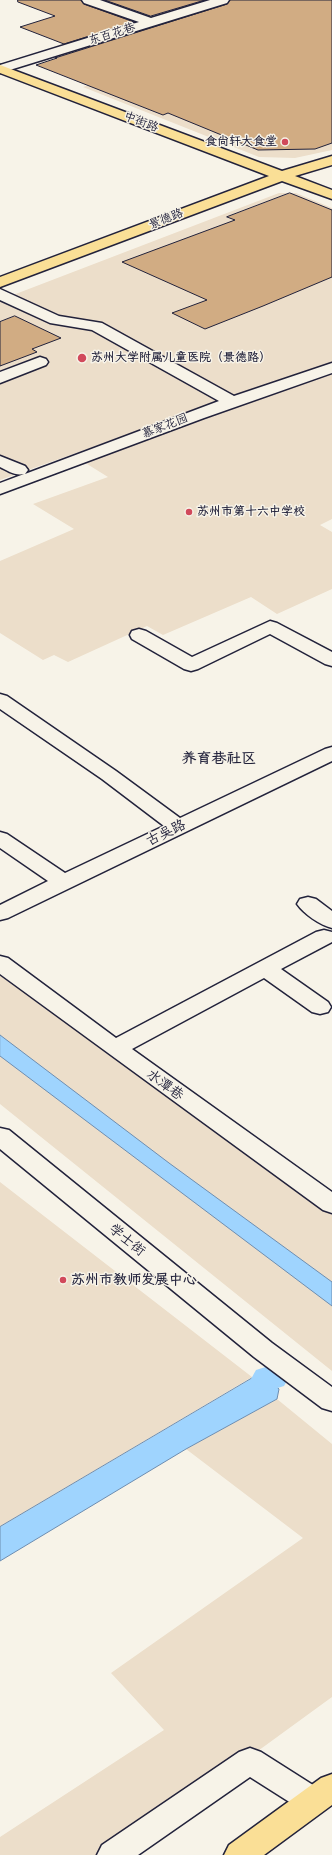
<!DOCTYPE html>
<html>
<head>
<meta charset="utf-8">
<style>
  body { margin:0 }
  canvas { display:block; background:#f7f3e8 }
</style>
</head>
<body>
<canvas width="332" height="1855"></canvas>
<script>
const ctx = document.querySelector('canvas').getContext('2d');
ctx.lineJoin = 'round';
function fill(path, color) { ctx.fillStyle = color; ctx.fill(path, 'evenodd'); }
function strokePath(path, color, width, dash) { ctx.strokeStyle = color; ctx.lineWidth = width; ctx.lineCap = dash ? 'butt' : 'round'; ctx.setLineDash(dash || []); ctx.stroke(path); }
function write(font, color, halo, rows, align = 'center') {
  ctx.font = font + ' Delius,"LXGW WenKai TC",sans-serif'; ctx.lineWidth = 3; ctx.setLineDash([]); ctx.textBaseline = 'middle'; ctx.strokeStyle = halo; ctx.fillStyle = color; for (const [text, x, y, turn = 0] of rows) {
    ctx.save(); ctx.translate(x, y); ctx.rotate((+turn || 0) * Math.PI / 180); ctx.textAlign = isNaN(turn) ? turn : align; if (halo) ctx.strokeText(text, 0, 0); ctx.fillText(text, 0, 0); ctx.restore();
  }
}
const built = new Path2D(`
  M 118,76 L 332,125 L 332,150 L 295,158 L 259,157 L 83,87 Z
  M 279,193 L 296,193 L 332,208 L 332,362 L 0,480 L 0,300 Z
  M 332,373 L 332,519 L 320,525 L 332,532 L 332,589 L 277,614 L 251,597 L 163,635 L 147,626 L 68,662 L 54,655 L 43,660 L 0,633 L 0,561 L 74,529 L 33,504 L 108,477 L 79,459 Z
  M 0,975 L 332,1215 L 332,1371 L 0,1104 Z
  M 0,1182 L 252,1377 L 0,1527 Z
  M 277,1399 L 332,1444 L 332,1697 L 115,1855 L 0,1855 L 0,1837 L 164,1730 L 111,1673 L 303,1538 L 186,1449 Z`);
const water = new Path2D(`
  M 0,1035 L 169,1163 L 332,1282 L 332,1306 L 0,1056 Z
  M 261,1373 L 279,1389 L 277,1399 L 186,1449 L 0,1561 L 0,1527 Z`);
const canal = new Path2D(`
  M 272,1365 L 284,1368 L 289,1377 L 284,1386 L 268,1391 L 256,1388 L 251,1379 L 256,1370 Z`);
const building = new Path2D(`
  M 18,0 L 81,0 L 84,4 L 134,22 L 64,44 L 20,27 L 55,16 L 18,2 Z
  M 105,0 L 205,0 L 151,16 Z
  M 230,0 L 332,0 L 332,143 L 315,149 L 258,150 L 168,113 L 163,115 L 36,65 L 57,58 L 55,58 L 227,4 Z
  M 290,193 L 332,210 L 332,277 L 263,306 L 205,329 L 172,313 L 207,300 L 122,262 L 235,220 L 227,217 Z
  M 15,316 L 61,338 L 32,349 L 37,352 L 0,366 L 0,322 Z`);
const minor = new Path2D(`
  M 82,0 L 100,0 L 151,18 L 210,0 L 229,0 L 227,3 L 0,73 L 0,65 L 139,22 L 84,3 Z
  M 0,289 L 59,316 L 102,323 L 234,396 L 332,363 L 332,373 L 204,418 L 0,494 L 0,483 L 24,474 C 15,476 8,471 0,467 L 0,456 L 25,466 L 28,470 L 25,474 L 219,401 L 92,330 L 50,323 L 0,300 Z
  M 40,357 L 46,359 L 48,362 L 46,365 L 0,383 L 0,372 Z
  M 270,621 L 277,623 L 332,652 L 332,666 L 325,664 L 270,634 L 198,669 L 191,671 L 184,669 L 132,639 L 130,635 L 132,631 L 139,629 L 146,631 L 192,657 Z
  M 0,694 L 7,696 L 116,771 L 180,818 L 325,749 L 332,747 L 332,761 L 8,918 L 0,920 L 0,905 L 48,881 L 0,848 L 0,832 L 7,834 L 65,873 L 164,826 L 102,779 L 0,709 Z
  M 308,897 L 316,899 L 332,911 L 332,928 C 320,925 304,914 297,904 L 300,899 Z
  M 324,930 L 332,932 L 332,942 L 281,969 L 328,1002 L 331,1007 L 328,1012 L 320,1014 L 312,1012 L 264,978 L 132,1049 L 332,1192 L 332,1213 L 323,1210 L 0,974 L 0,956 L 8,958 L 116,1038 L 316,932 Z
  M 0,1128 L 9,1130 L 272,1343 L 332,1387 L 332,1411 L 322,1408 L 254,1357 L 0,1149 Z
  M 250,1748 L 261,1752 L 324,1792 L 329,1801 L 324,1810 L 313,1814 L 302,1810 L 250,1777 L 138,1855 L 97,1855 L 102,1845 L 239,1752 Z`);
const major = new Path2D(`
  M 0,65 L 282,171 L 332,156 L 332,165 L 295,176 L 332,190 L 332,199 L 282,181 L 0,287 L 0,277 L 269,176 L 0,73 Z
  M 332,1774 L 332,1805 L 264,1855 L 224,1855 L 229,1845 L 321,1778 Z`);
const markers = [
  [285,142,4,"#d1495b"],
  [82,358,5,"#d1495b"],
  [189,512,4,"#d1495b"],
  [63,1280,4,"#d1495b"]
];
const farStreetnames = [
  ["东百花巷",112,34,-17],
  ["中街路",141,122,21],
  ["景德路",166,219,-21],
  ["慕家花园",165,426,-21]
];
const farPoinames = [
  ["食尚轩大食堂",277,142,"right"],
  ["苏州大学附属儿童医院（景德路）",91,358],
  ["苏州市第十六中学校",197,512]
];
const streetNames = [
  ["古吴路",166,833,-26],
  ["水潭巷",165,1085,36],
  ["学士街",127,1240,39]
];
const poiNames = [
  ["苏州市教师发展中心",71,1280]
];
const neighbourhoodNames = [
  ["养育巷社区",219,759]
];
fill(built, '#ecdeca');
fill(water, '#9fd4fe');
strokePath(water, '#6d8db0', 1);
fill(canal, '#9fd4fe');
fill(building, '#d1ac83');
strokePath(building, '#22223b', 1);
strokePath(minor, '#22223b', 3);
strokePath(major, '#22223b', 3);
fill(minor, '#f7f3e8');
fill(major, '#fadf96');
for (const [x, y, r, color] of markers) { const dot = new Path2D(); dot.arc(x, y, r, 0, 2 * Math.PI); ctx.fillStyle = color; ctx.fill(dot); strokePath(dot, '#f7f3e8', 1.5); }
write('12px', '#22223b', '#f7f3e8', farStreetnames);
write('bold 12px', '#22223b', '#f7f3e8', farPoinames, 'left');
write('14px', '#22223b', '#f7f3e8', streetNames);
write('bold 14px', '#22223b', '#f7f3e8', poiNames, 'left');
write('bold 15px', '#22223b', '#f7f3e8', neighbourhoodNames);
</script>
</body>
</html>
